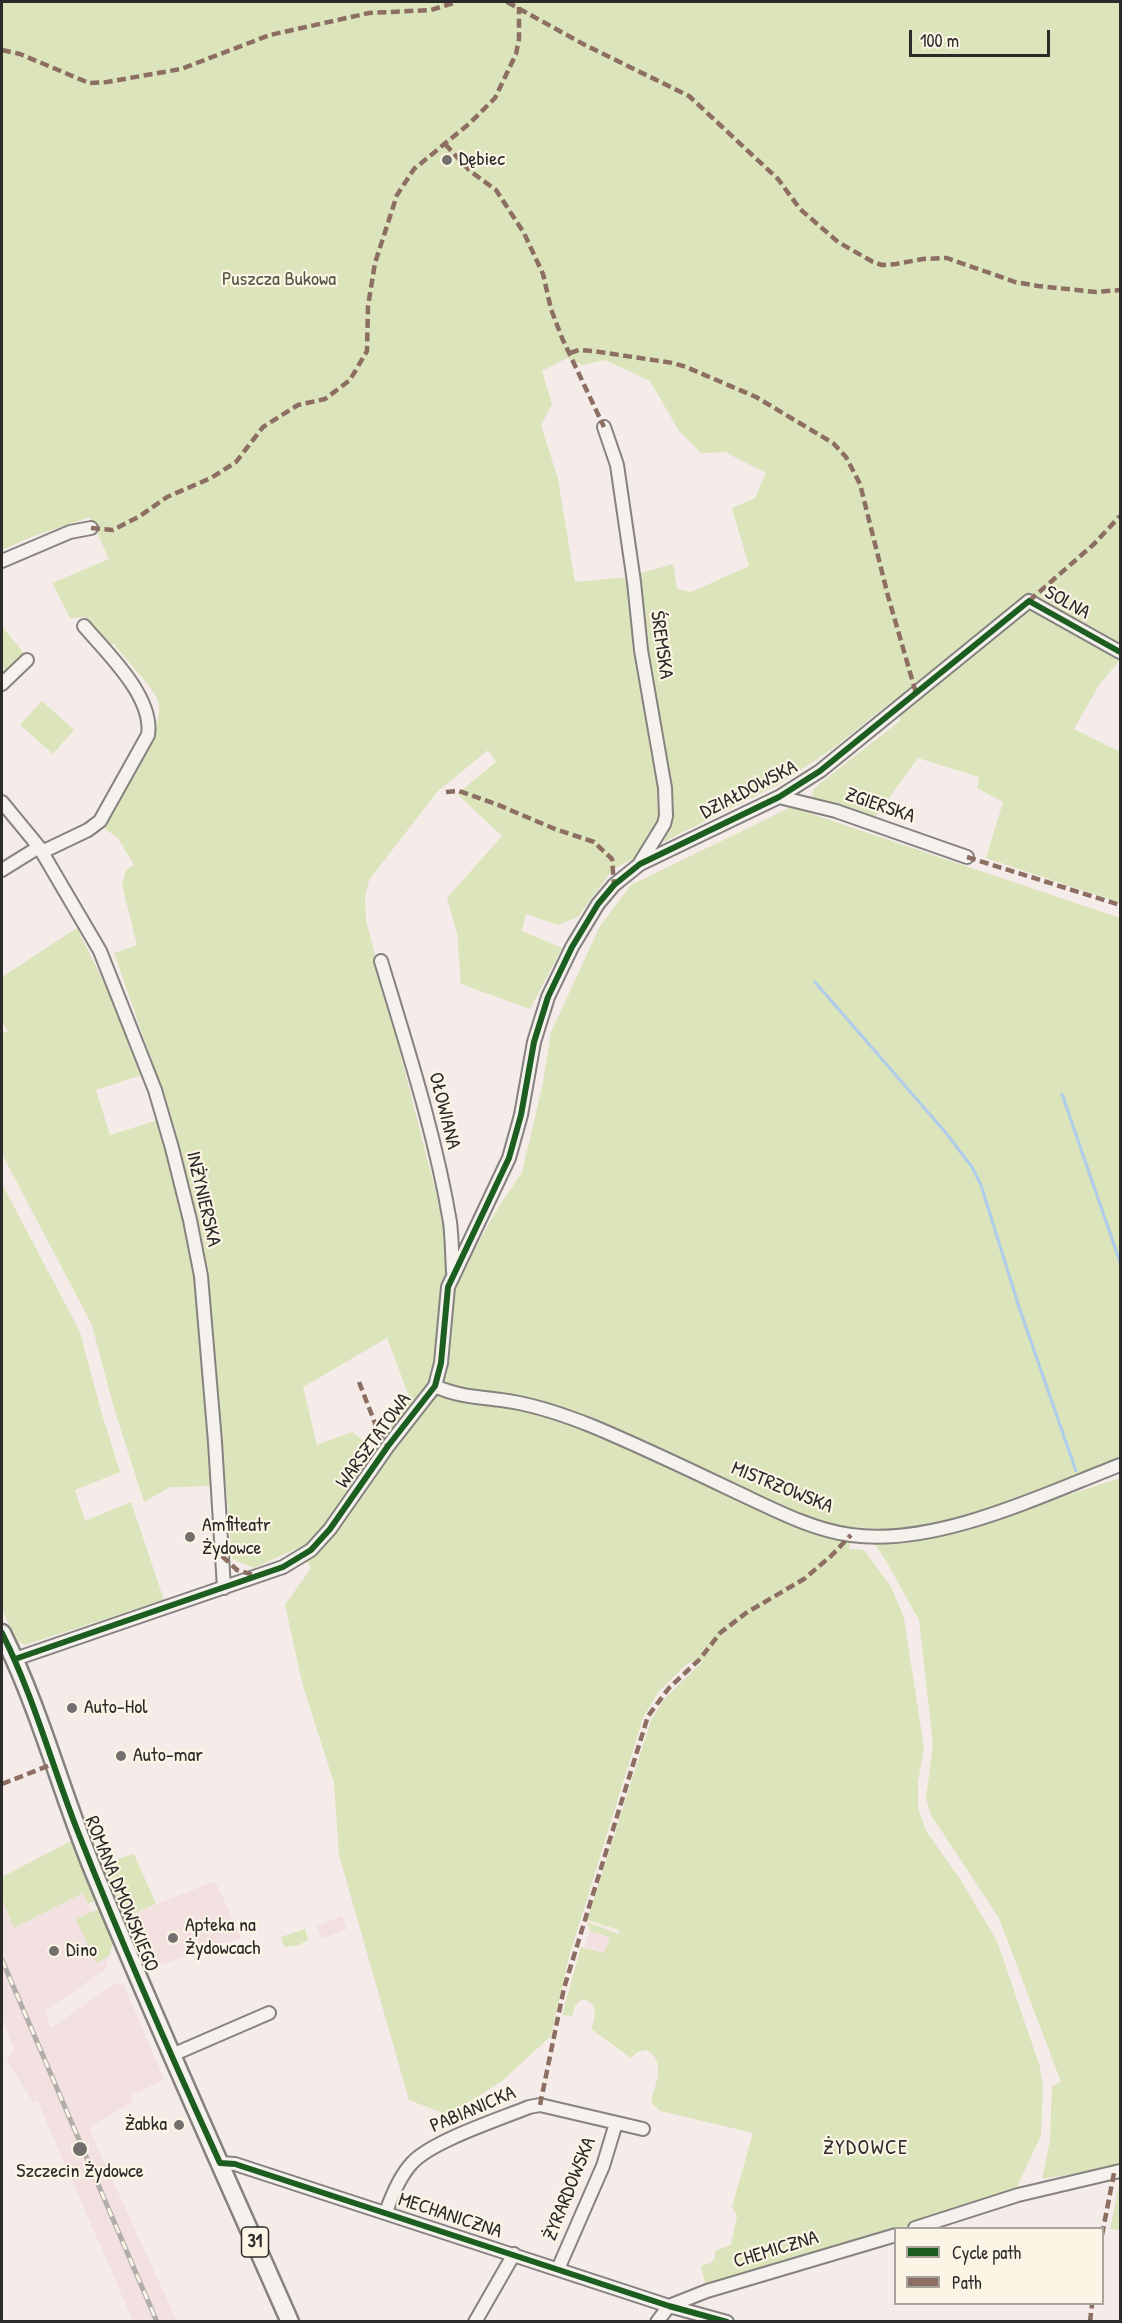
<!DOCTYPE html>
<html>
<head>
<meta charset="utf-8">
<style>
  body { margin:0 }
  #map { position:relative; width:1122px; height:2323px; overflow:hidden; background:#f5ece9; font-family:"Patrick Hand",sans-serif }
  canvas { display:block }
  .frame { position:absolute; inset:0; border:3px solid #2b2b2b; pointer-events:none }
  .legend { position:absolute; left:894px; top:2227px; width:210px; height:78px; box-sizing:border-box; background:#fcf5e5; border:2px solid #a8a49b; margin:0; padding:8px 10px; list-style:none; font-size:18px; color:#2b2b2b }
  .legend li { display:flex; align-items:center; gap:12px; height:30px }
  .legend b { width:30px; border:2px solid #a8a49b }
  .scale { position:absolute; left:909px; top:30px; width:141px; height:27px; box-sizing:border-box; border:3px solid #2b2b2b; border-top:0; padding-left:8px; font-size:18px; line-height:21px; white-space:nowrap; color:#2b2b2b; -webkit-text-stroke:4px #fcf5e5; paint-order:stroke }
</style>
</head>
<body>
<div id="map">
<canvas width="1122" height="2323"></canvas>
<div class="frame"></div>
<ul class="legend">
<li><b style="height:8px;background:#1b5e20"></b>Cycle path</li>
<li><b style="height:8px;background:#8d6e63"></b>Path</li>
</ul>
<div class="scale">100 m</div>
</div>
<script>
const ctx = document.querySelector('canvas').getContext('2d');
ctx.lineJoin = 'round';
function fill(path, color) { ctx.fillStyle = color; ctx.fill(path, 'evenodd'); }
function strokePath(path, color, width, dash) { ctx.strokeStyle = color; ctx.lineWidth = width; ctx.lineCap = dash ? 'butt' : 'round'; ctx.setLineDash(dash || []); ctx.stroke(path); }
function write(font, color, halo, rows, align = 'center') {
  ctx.font = font + ' "Patrick Hand",sans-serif'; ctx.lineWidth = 4.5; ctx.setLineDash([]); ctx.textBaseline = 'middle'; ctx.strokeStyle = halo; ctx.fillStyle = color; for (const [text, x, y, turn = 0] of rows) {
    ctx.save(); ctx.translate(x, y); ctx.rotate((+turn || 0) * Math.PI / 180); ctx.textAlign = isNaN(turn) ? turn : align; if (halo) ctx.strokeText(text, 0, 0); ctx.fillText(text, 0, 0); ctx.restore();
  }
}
const built = new Path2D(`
  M 215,1881 L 241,1938 L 148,1969 L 125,1917 Z
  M 83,1893 L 110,1954 L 106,1969 L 45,2011 L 51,2028 L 116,1983 L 124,1985 L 164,2080 L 131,2095 L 133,2101 L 89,2129 L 177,2321 L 133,2321 L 37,2100 L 33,2102 L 7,2061 L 14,2048 L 2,2019 L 2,1899 L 15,1927 Z
  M 342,1916 L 347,1929 L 322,1939 L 317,1926 Z
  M 590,1931 L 610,1937 L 605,1953 L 585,1947 Z`);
const green = new Path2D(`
  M 2,2 L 1120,2 L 1120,660 L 1099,685 L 1074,729 L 1120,752 L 1120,903 L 986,858 L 1003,802 L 977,788 L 979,777 L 918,758 L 873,820 L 812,799 L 813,789 L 901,720 L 891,702 L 831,750 L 776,786 L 681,833 L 612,870 L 578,917 L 558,925 L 526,914 L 522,931 L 562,948 L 530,1009 L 461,984 L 457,933 L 447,898 L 502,836 L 457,794 L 496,762 L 488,750 L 437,792 L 369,880 L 365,898 L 366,920 L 444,1224 L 449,1254 L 464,1268 L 496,1211 L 522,1172 L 543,1083 L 551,1032 L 600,926 L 631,885 L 791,807 L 1120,918 L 1120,1458 L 963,1518 L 972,1527 L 1120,1478 L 1120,2230 L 1110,2229 L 1120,2181 L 1114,2167 L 1042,2179 L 1050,2140 L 1052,2086 L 1061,2082 L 999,1918 L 931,1815 L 926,1798 L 933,1745 L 919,1620 L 886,1561 L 873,1541 L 906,1541 L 892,1530 L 853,1527 L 849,1549 L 864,1550 L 891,1587 L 904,1618 L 924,1748 L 918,1782 L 918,1808 L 926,1831 L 960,1879 L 997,1941 L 1040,2067 L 1043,2086 L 1041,2135 L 1016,2189 L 895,2230 L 706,2288 L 701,2266 L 711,2263 L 715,2258 L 715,2251 L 731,2245 L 737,2216 L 732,2207 L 753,2133 L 660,2111 L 651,2102 C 655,2085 667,2062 647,2050 L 637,2052 L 631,2058 L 591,2029 C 596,2016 599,2003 582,1999 L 575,2006 L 572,2016 L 562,2015 L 581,1947 L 604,1953 L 610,1937 L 590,1931 L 587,1922 L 619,1934 L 619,1930 L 587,1920 L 651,1720 L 665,1698 L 704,1660 L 688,1663 L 658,1692 L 643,1718 L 569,1957 L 551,2036 L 502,2081 L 448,2115 L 409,2100 L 339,1855 L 334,1783 L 303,1686 L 285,1605 L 311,1568 L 298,1548 L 254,1568 L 232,1559 L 226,1486 L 170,1487 L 144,1502 L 114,1408 L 92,1325 L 2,1154 L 2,1033 L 8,1032 L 2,1021 L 2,977 L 77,928 L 109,993 L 141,1075 L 96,1090 L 110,1135 L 171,1116 L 114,953 L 137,945 L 122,885 L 126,870 L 134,865 L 118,838 L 100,825 C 118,804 170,724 157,698 C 150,684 124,658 114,644 L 105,644 L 86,617 L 70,618 L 52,583 L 109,559 L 90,517 L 34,536 L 2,550 ZM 567,358 L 582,365 L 605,360 L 650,381 L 679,431 L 701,453 L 725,452 L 766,473 L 755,498 L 732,508 L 749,566 L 691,592 L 677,589 L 673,564 L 628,577 L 575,582 L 558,479 L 541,425 L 552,404 L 542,371 ZM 387,1338 L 410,1399 L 375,1449 L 352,1432 L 317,1445 L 303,1387 Z
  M 2,626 L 26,656 L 2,680 Z
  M 42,701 L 74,730 L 53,754 L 20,725 Z
  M 2,1184 L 80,1332 L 101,1411 L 120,1472 L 75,1490 L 85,1521 L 131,1502 L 164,1600 L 25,1645 L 18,1641 L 2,1610 Z
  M 71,1841 L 96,1900 L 88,1904 L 83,1893 L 14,1928 L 2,1899 L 2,1877 Z
  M 134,1854 L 156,1904 L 125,1917 L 103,1867 L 111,1864 L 114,1860 Z
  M 99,1909 L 113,1942 L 109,1956 L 96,1963 L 76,1919 Z
  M 305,1929 L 308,1940 L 299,1945 L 284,1947 L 281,1937 Z`);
const stream = new Path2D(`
  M 815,982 L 946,1133 L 972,1167 L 981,1185 L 1019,1307 L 1076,1471
  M 1062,1094 L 1120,1262`);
const minor = new Path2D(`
  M 604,427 L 617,465 L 634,582 L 641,650 L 665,788 L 666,816 L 664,824 L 640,863
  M 2,561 L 70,532 L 91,528
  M 2,684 L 27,660
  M 779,797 L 836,811 L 967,857
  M 2,802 L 39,847 L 100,951 L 155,1090 L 172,1148 L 190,1220 L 201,1276 L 215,1442 L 224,1588
  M 42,852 L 88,830 L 100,821 L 148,735 C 154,697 107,653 84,626
  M 2,870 L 39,847
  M 381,961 C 407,1047 435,1133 450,1222 C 452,1238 452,1255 453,1272
  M 435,1386 C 460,1398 487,1397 514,1402 C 541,1407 567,1416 592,1426 C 640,1446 686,1468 732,1490 C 769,1507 811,1530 851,1535 C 936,1547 1042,1495 1120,1465
  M 15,1659 L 283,1567 L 311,1550 L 330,1529 L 388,1446 L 435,1386 L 441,1363 L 448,1287 L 509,1158 L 521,1115 L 534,1042 L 548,997 L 572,947 L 598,904 L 614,885 L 640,864 L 779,797 L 820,771 L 1029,601 L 1120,652
  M 172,2055 L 269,2013
  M 220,2163 L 235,2164 L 669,2306 L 727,2322
  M 386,2212 C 392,2195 400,2176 412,2163 C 432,2141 500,2119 529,2107 L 540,2105 L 643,2129
  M 915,2228 L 1018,2195 L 1120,2171
  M 558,2269 L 603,2166 L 616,2123
  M 669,2306 L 707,2291 L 896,2235
  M 475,2322 L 514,2254
  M 657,2322 L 669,2306`);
const major = new Path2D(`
  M 2,1633 C 39,1707 60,1788 91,1865 C 154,2019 223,2170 290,2322`);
const rail = new Path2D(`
  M 2,1960 L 157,2322`);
const quiet = new Path2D(`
  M 507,2 L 585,45 L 689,96 L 778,179 L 800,209 L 838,242 L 873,262 L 882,265 L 896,264 L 923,259 L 947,258 L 1015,282 L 1038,286 L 1096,292 L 1120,290
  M 2,50 L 20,54 L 89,83 L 107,82 L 181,69 L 270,35 L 369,13 L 431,10 L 457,2
  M 445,144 L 470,171 L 496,190 L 524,233 L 543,274 L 551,309 L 562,338 L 604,427
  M 570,353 L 579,350 L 593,351 L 673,363 L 686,367 L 756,397 L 833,443 L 846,457 L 860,484 L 888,596 L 916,693
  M 91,528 L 113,530 L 140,516 L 167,497 L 211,478 L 236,462 L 263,427 L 298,405 L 325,399 L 350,380 L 367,351 L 368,306 L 375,263 L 397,195 L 414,169 L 470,123 L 495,98 L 516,54 L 519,39 L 519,7
  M 1029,601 L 1094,544 L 1120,516
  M 446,792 L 459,791 L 496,804 L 555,829 L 594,842 L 612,859 L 614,885
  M 967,857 L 1120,905
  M 359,1382 L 380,1436 L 388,1446
  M 222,1556 L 237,1570 L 254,1575
  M 2,1784 L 53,1764
  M 540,2105 L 564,1988 L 648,1716 L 669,1688 L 700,1659 L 720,1633 L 746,1613 L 804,1579 L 831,1556 L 851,1535
  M 1102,2235 L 1114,2173
  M 1090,2322 L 1092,2304`);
const cycleway = new Path2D(`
  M 2,1633 C 34,1697 52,1766 78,1832 C 122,1944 170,2054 220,2163 L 235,2164 L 669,2306 L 727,2322
  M 15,1659 L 283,1567 L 311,1550 L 330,1529 L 388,1446 L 435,1386 L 441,1363 L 448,1287 L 509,1158 L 521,1115 L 534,1042 L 548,997 L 572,947 L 598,904 L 614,885 L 640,864 L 779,797 L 820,771 L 1029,601 L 1120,652`);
const markers = [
  [447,160,6,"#726f6e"],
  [190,1537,6,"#726f6e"],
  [72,1708,6,"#726f6e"],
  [121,1756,6,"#726f6e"],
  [173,1938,6,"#726f6e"],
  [54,1951,6,"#726f6e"],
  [179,2125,6,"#726f6e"],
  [80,2149,8,"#726f6e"]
];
const shields = [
  [255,2242,27]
];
const shieldNames = [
  ["31",255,2242]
];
const poiNames = [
  ["Dębiec",459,160],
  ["Amfiteatr",202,1526],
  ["Żydowce",202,1549],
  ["Auto-Hol",84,1708],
  ["Auto-mar",133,1756],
  ["Apteka na",185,1926],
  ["Żydowcach",185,1949],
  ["Dino",66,1951],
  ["Żabka",167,2125,"right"],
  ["Szczecin Żydowce",80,2172,"center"]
];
const parkNames = [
  ["Puszcza Bukowa",279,280]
];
const streetNames = [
  ["SOLNA",1067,603,29],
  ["ŚREMSKA",661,645,82],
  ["DZIAŁDOWSKA",749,790,-27],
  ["ZGIERSKA",880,806,19],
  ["OŁOWIANA",444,1111,76],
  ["INŻYNIERSKA",203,1199,77],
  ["WARSZTATOWA",374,1441,-54],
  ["MISTRZOWSKA",782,1488,22],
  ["ROMANA DMOWSKIEGO",121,1894,68],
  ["PABIANICKA",473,2110,-23],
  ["ŻYRARDOWSKA",570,2189,-68],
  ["MECHANICZNA",450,2216,18],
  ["CHEMICZNA",776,2250,-17]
];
const neighbourhoodNames = [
  ["ŻYDOWCE",866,2148]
];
fill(built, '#f3e0e1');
fill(green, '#dbe4ba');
strokePath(stream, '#afccea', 3);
strokePath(minor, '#868280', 16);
strokePath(major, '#868280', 21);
strokePath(minor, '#f5f1ec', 12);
strokePath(major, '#f5f1ec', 16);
strokePath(rail, '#b0adaa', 5);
strokePath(rail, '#fcf5e5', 3, [9]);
strokePath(quiet, '#8d6e63', 4.5, [9, 4.5]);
strokePath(cycleway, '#1b5e20', 6);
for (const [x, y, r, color] of markers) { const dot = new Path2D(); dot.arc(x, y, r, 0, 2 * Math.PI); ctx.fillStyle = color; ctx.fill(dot); strokePath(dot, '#fcf5e5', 2); }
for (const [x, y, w] of shields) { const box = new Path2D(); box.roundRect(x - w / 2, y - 15, w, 30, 4.5); ctx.fillStyle = '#fcf5e5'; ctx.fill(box); strokePath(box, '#2b2b2b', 1.5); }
write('bold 18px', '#2b2b2b', null, shieldNames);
write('20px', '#2b2b2b', '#fcf5e5', poiNames, 'left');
write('20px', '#525845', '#fcf5e5', parkNames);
write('20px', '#2b2b2b', '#fcf5e5', streetNames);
ctx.letterSpacing = '1.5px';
write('21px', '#2b2b2b', '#fcf5e5', neighbourhoodNames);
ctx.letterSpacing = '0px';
</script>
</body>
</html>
